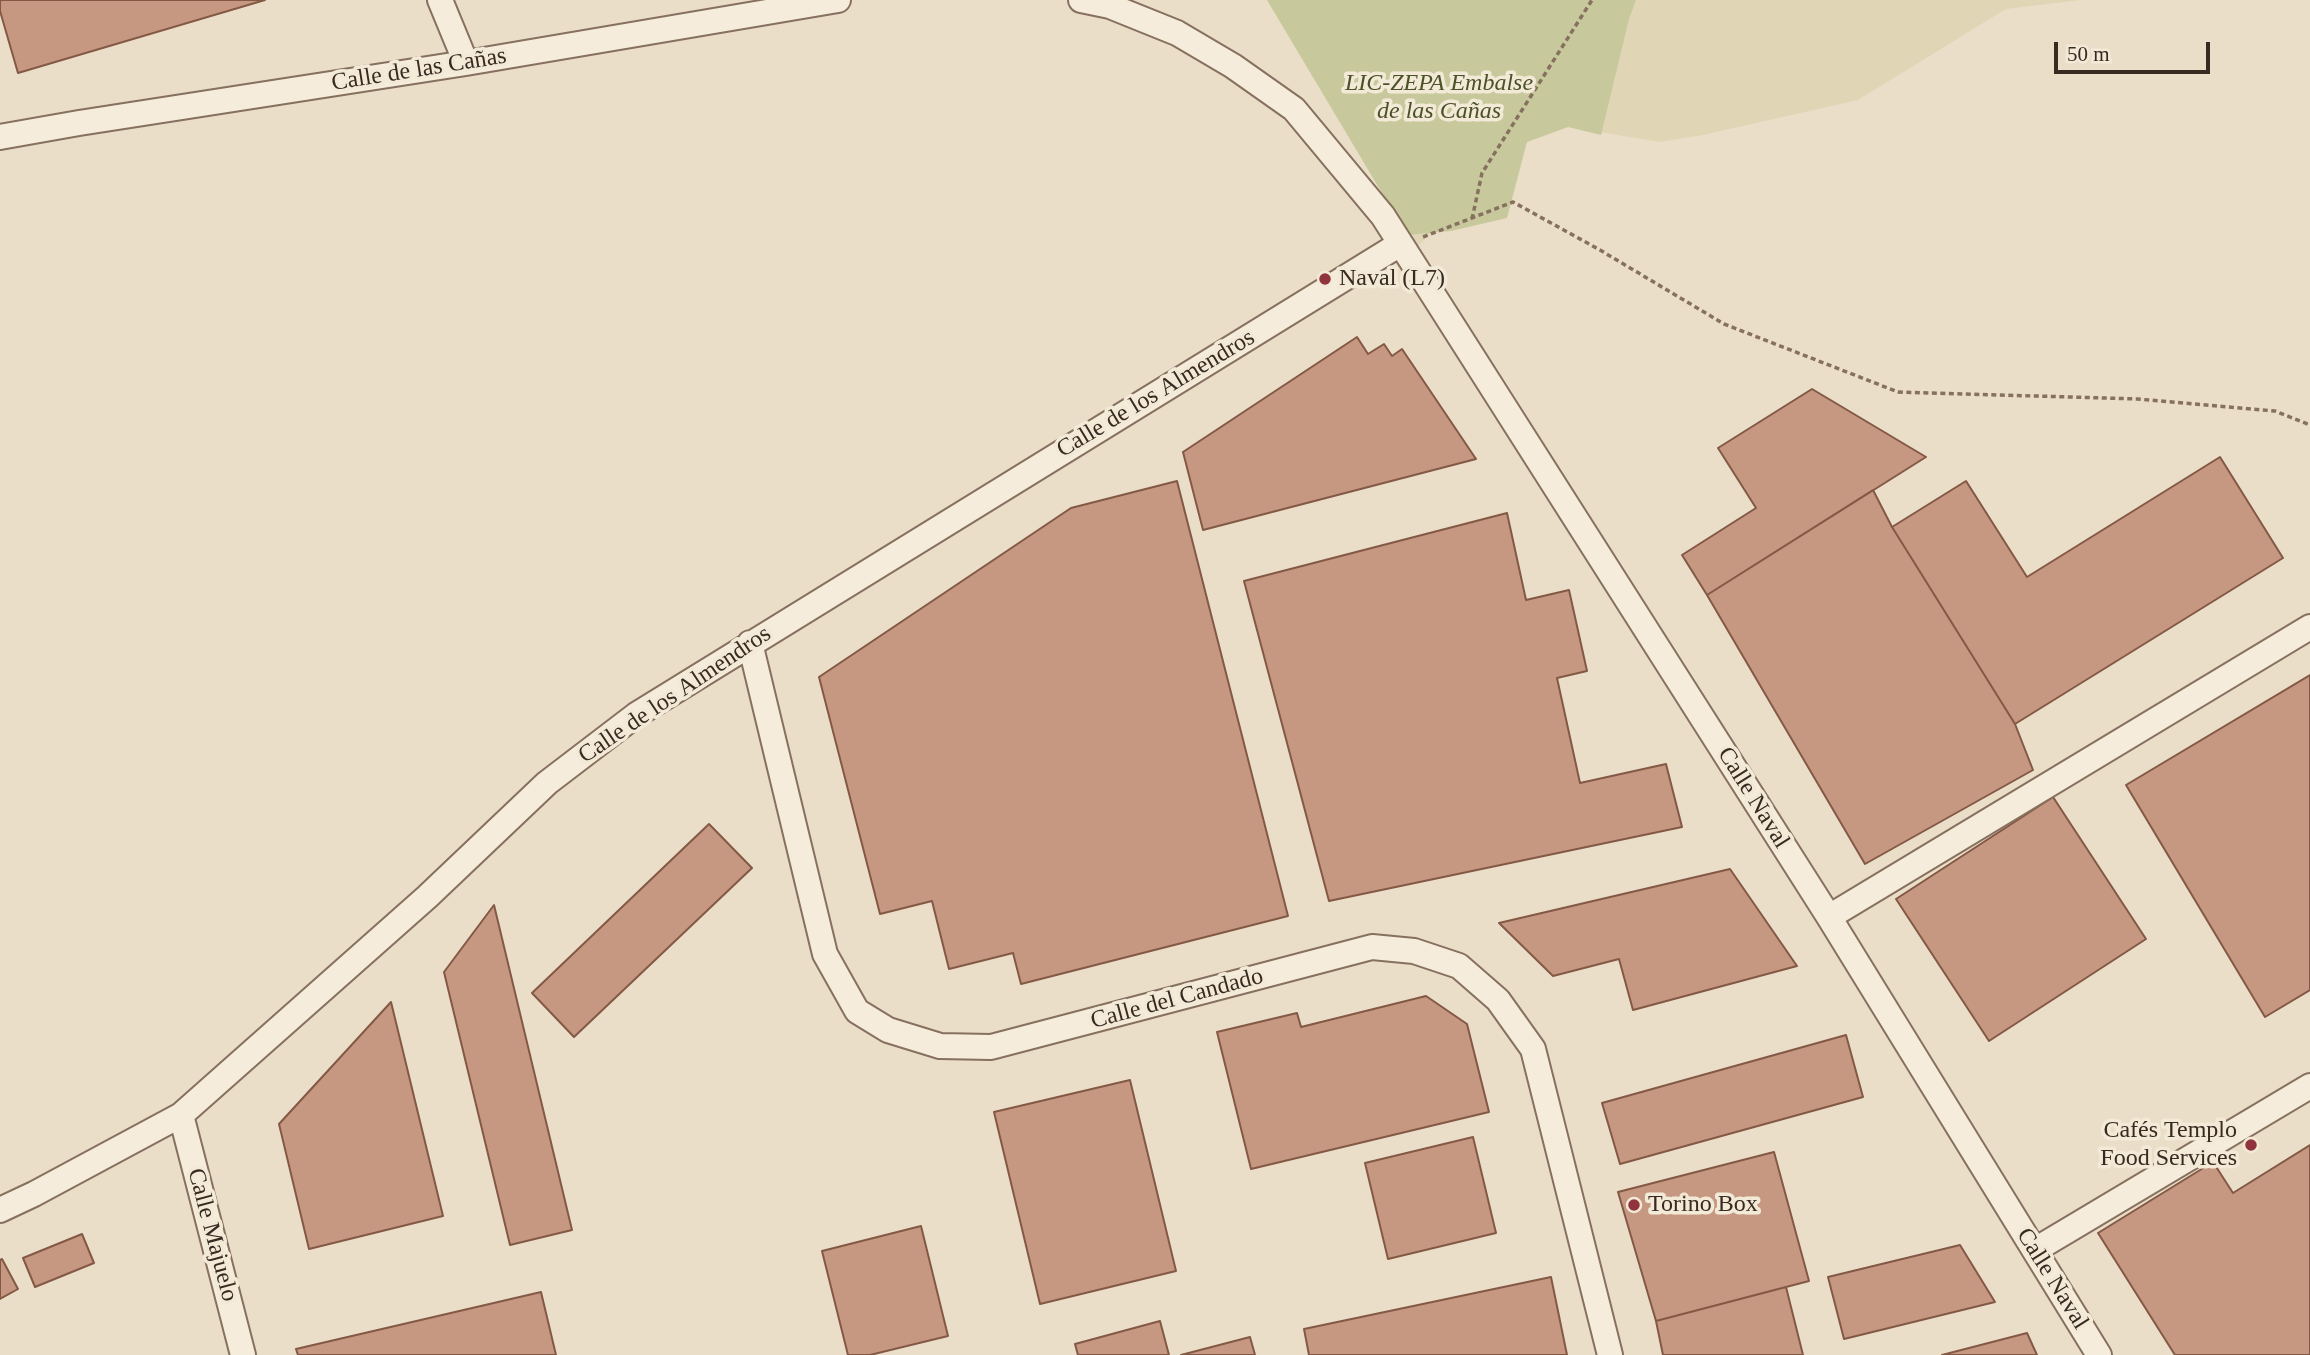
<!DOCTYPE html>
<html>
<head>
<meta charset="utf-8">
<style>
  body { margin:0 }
  #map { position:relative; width:2310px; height:1355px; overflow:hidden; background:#ebdec8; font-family:"Times New Roman",serif }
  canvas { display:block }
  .scale { position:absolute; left:2054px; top:42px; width:156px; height:32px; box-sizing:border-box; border:4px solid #382a21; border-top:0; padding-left:9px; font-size:21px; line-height:24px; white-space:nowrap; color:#382a21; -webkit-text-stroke:5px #f3e9d7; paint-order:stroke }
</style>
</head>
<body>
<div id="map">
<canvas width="2310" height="1355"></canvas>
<div class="scale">50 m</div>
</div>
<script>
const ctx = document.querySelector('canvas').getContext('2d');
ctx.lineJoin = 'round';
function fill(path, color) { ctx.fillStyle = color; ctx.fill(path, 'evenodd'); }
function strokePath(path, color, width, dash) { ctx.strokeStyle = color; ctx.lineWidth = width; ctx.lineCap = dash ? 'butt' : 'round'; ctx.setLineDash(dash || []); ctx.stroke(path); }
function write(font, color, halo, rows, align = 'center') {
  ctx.font = font + ' "Times New Roman",serif'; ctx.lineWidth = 7; ctx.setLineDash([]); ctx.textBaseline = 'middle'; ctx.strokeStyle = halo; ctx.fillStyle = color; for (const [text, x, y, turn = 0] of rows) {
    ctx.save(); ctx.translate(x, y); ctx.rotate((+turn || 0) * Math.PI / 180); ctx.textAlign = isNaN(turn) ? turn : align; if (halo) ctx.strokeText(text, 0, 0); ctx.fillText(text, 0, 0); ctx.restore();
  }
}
const farmland = new Path2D(`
  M 1267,0 L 2081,0 L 2006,9 L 1858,100 L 1703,135 L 1660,142 L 1568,127 L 1527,142 L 1505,193 L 1450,214 L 1418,246 L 1407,235 Z`);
const green = new Path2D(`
  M 1267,0 L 1636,0 L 1629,19 L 1601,135 L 1568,127 L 1527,142 L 1507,218 L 1451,231 L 1407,235 Z`);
const building = new Path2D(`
  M 0,0 L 265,0 L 18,73 L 0,11 Z
  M 1357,337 L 1368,354 L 1384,344 L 1392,356 L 1402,349 L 1476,459 L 1203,530 L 1183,452 Z
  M 1812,389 L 1926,457 L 1707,595 L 1682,555 L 1756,508 L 1718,448 Z
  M 2220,457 L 2283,558 L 2015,724 L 1892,527 L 1966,481 L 2027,577 Z
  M 1177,481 L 1288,916 L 1021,984 L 1013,953 L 949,969 L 932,901 L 880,914 L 819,677 L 1071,508 Z
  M 1873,490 L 1892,527 L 2015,724 L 2033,770 L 1865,864 L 1707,595 Z
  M 1507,513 L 1526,600 L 1569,590 L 1587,671 L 1557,678 L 1580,783 L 1666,764 L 1682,827 L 1329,901 L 1244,581 Z
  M 2310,675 L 2310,990 L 2265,1017 L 2126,785 Z
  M 2053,797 L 2146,939 L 1989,1041 L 1896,899 Z
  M 709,824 L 752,868 L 574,1037 L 532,993 Z
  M 1730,869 L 1797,966 L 1633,1010 L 1619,959 L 1553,976 L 1499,923 Z
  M 494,905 L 572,1230 L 510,1245 L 444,972 Z
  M 1426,996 L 1467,1024 L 1489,1112 L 1251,1169 L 1217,1032 L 1297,1013 L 1301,1027 Z
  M 391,1002 L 443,1216 L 309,1249 L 279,1124 Z
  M 1846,1035 L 1863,1097 L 1620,1164 L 1602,1103 Z
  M 1130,1080 L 1176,1271 L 1040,1304 L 994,1112 Z
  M 1473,1137 L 1496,1233 L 1388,1259 L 1365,1163 Z
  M 2310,1145 L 2310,1355 L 2175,1355 L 2098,1233 L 2213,1162 L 2233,1193 Z
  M 1774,1152 L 1809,1281 L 1656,1321 L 1618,1192 Z
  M 921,1226 L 948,1336 L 870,1355 L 848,1355 L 822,1251 Z
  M 82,1234 L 94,1263 L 35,1287 L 23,1258 Z
  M 1960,1245 L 1995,1302 L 1844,1339 L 1828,1277 Z
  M 2,1259 L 18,1289 L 0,1299 L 0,1260 Z
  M 1551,1277 L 1567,1355 L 1309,1355 L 1304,1329 Z
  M 1786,1287 L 1803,1355 L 1663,1355 L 1656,1321 Z
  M 541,1292 L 556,1355 L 298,1355 L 296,1349 Z
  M 1160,1321 L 1169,1355 L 1078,1355 L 1075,1344 Z
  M 2027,1333 L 2037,1355 L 1942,1355 Z
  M 1250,1337 L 1255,1355 L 1181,1355 Z`);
const path = new Path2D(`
  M 1472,219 L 1482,173 L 1592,0
  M 1423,237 L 1513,202 L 1600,250 L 1724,324 L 1898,392 L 2137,399 L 2275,411 L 2310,425`);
const minor = new Path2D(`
  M 440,0 L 466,63
  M 1081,0 L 1110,6 L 1177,33 L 1233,66 L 1294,109 L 1383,216 L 1829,917 L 2099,1355
  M 0,137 L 79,123 L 466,63 L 838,0
  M 750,643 L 825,954 L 857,1011 L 888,1030 L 940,1046 L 991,1047 L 1372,947 L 1414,951 L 1459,966 L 1498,1000 L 1533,1049 L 1610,1355
  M 1829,917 L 2310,627
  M 181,1115 L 243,1355
  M 0,1210 L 34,1194 L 181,1115 L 427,897 L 547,783 L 636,715 L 1400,244
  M 2035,1250 L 2310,1086`);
const markers = [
  [1325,279,7,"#90333c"],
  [2251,1145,7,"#90333c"],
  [1634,1205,7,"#90333c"]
];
const streetNames = [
  ["Calle de las Cañas",419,70,-9],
  ["Calle de los Almendros",1156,394,-31],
  ["Calle de los Almendros",675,695,-34],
  ["Calle Naval",1753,798,58],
  ["Calle del Candado",1177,999,-15],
  ["Calle Majuelo",212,1235,75],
  ["Calle Naval",2052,1279,58]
];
const parkNames = [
  ["LIC-ZEPA Embalse",1439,84],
  ["de las Cañas",1439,112]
];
const poiNames = [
  ["Naval (L7)",1339,279],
  ["Cafés Templo",2237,1131,"right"],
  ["Food Services",2237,1159,"right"],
  ["Torino Box",1648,1205]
];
fill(farmland, '#e0d6b6');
fill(green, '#c7c99d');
fill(building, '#c69881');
strokePath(building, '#835946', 2);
strokePath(minor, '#86705e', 28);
strokePath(path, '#86705e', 3.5, [5, 3.5]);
strokePath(minor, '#f6ecdb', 24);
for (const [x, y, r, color] of markers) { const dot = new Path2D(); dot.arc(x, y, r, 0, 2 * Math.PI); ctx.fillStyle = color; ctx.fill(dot); strokePath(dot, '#f3e9d7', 2.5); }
write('24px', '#382a21', '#f3e9d7', streetNames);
write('italic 24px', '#4b5229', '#f3e9d7', parkNames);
write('24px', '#382a21', '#f3e9d7', poiNames, 'left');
</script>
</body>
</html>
